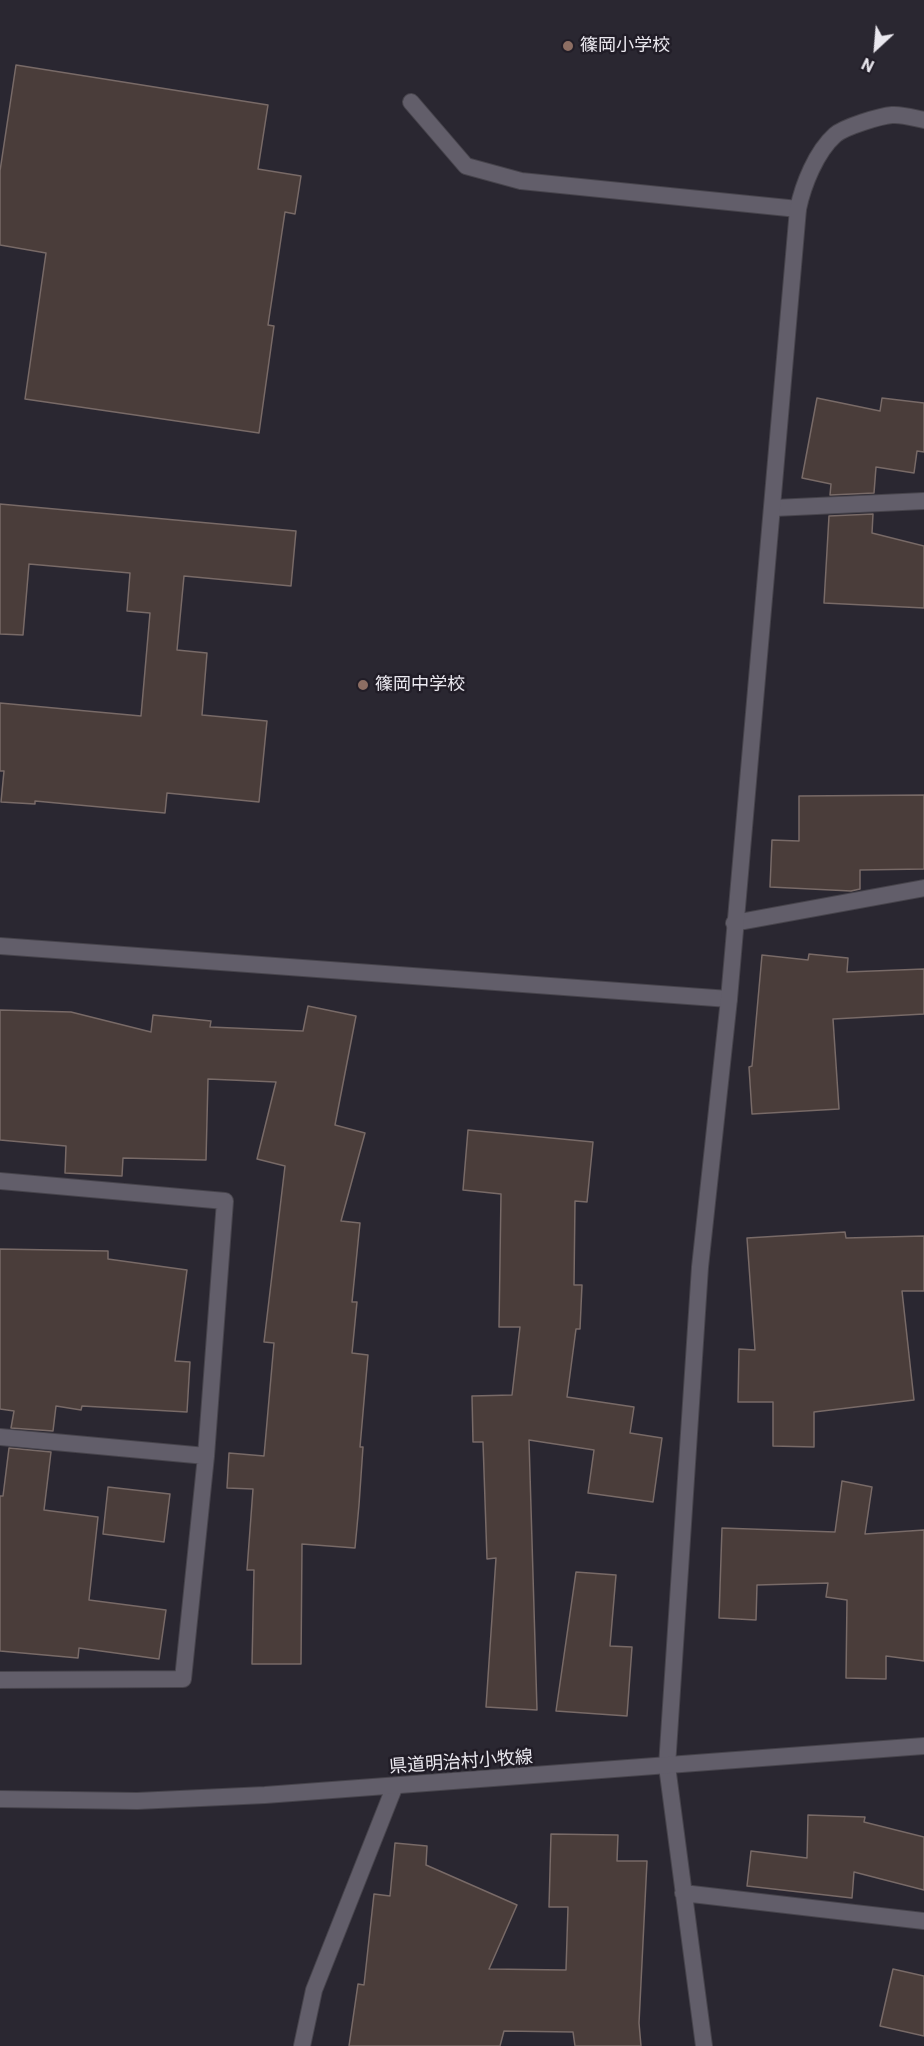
<!DOCTYPE html>
<html>
<head>
<meta charset="utf-8">
<style>
  body { margin:0 }
  #map { position:relative; width:924px; height:2046px; overflow:hidden; background:#2a2731; font-family:Roboto,sans-serif }
  canvas { display:block }
  .north { position:absolute; left:846px; top:18px; width:60px; height:60px; -webkit-text-stroke:4px #211d27; paint-order:stroke; rotate:206deg; font-size:16px; font-weight:700; line-height:24px; text-align:center; color:#eae8ef }
  .north::after { content:''; display:block; margin:auto; width:21px; height:27px; background:#eae8ef; clip-path:polygon(50% 0,100% 100%,50% 72%,0 100%) }
</style>
</head>
<body>
<div id="map">
<canvas width="924" height="2046"></canvas>
<div class="north">N</div>
</div>
<script>
const ctx = document.querySelector('canvas').getContext('2d');
ctx.lineJoin = 'round';
function fill(path, color) { ctx.fillStyle = color; ctx.fill(path, 'evenodd'); }
function strokePath(path, color, width, dash) { ctx.strokeStyle = color; ctx.lineWidth = width; ctx.lineCap = dash ? 'butt' : 'round'; ctx.setLineDash(dash || []); ctx.stroke(path); }
function write(font, color, halo, rows, align = 'center') {
  ctx.font = font + ' Roboto,"Noto Sans JP",sans-serif'; ctx.lineWidth = 5; ctx.setLineDash([]); ctx.textBaseline = 'middle'; ctx.strokeStyle = halo; ctx.fillStyle = color; for (const [text, x, y, turn = 0] of rows) {
    ctx.save(); ctx.translate(x, y); ctx.rotate((+turn || 0) * Math.PI / 180); ctx.textAlign = isNaN(turn) ? turn : align; if (halo) ctx.strokeText(text, 0, 0); ctx.fillText(text, 0, 0); ctx.restore();
  }
}
const building = new Path2D(`
  M 16,65 L 268,105 L 258,169 L 301,176 L 295,214 L 285,212 L 268,325 L 274,326 L 259,433 L 25,399 L 46,253 L 0,245 L 0,171 Z
  M 817,398 L 880,411 L 882,398 L 924,403 L 924,452 L 917,451 L 914,473 L 876,467 L 874,493 L 830,495 L 831,484 L 802,478 Z
  M 0,504 L 296,531 L 291,586 L 184,576 L 177,650 L 207,653 L 202,715 L 267,721 L 259,802 L 167,793 L 165,813 L 35,801 L 35,804 L 1,802 L 4,771 L 0,771 L 0,703 L 141,716 L 150,613 L 127,611 L 130,573 L 29,564 L 23,635 L 0,634 Z
  M 873,514 L 872,533 L 924,546 L 924,608 L 824,603 L 829,516 Z
  M 924,795 L 924,869 L 860,870 L 860,889 L 851,891 L 770,887 L 772,840 L 799,841 L 799,796 Z
  M 809,954 L 848,958 L 847,972 L 924,969 L 924,1014 L 833,1019 L 839,1109 L 752,1114 L 749,1067 L 752,1066 L 762,955 L 808,960 Z
  M 308,1006 L 356,1016 L 335,1125 L 365,1133 L 341,1221 L 360,1223 L 352,1302 L 357,1302 L 352,1353 L 368,1355 L 360,1447 L 363,1447 L 359,1505 L 355,1548 L 302,1544 L 301,1664 L 252,1664 L 254,1570 L 247,1570 L 253,1489 L 227,1488 L 229,1453 L 264,1456 L 274,1343 L 264,1342 L 285,1166 L 257,1159 L 276,1082 L 208,1079 L 206,1160 L 123,1158 L 122,1176 L 65,1173 L 66,1146 L 0,1140 L 0,1010 L 71,1012 L 151,1032 L 153,1015 L 211,1021 L 210,1027 L 303,1031 Z
  M 468,1130 L 593,1142 L 587,1202 L 575,1201 L 574,1285 L 582,1285 L 580,1329 L 576,1329 L 567,1397 L 634,1407 L 630,1433 L 662,1438 L 653,1502 L 588,1493 L 594,1450 L 529,1440 L 537,1710 L 486,1707 L 496,1558 L 487,1559 L 483,1442 L 473,1442 L 472,1396 L 512,1395 L 520,1327 L 499,1327 L 501,1194 L 463,1190 Z
  M 845,1232 L 846,1238 L 924,1236 L 924,1291 L 902,1291 L 914,1400 L 814,1412 L 814,1447 L 773,1446 L 773,1402 L 738,1402 L 739,1349 L 755,1350 L 747,1238 Z
  M 0,1249 L 108,1251 L 108,1259 L 187,1270 L 175,1361 L 190,1362 L 187,1412 L 82,1406 L 81,1410 L 56,1406 L 53,1431 L 11,1428 L 14,1411 L 0,1409 Z
  M 9,1448 L 51,1452 L 44,1510 L 98,1517 L 89,1600 L 166,1610 L 159,1659 L 79,1648 L 78,1658 L 0,1651 L 0,1496 L 3,1496 Z
  M 842,1481 L 872,1487 L 865,1534 L 924,1530 L 924,1661 L 886,1656 L 886,1679 L 846,1678 L 847,1600 L 826,1597 L 828,1583 L 757,1585 L 756,1620 L 719,1618 L 722,1528 L 835,1532 Z
  M 108,1487 L 170,1494 L 164,1542 L 103,1534 Z
  M 576,1572 L 616,1575 L 610,1646 L 632,1647 L 627,1716 L 556,1711 Z
  M 808,1815 L 865,1817 L 864,1822 L 924,1837 L 924,1890 L 854,1872 L 852,1898 L 747,1886 L 751,1851 L 807,1858 Z
  M 551,1834 L 618,1835 L 617,1861 L 647,1861 L 639,2023 L 641,2046 L 575,2046 L 573,2032 L 504,2031 L 500,2046 L 349,2046 L 358,1984 L 364,1985 L 374,1894 L 390,1896 L 395,1843 L 427,1846 L 426,1865 L 517,1905 L 489,1969 L 566,1970 L 568,1907 L 549,1907 Z
  M 893,1969 L 924,1976 L 924,2036 L 880,2026 Z`);
const minor = new Path2D(`
  M 411,102 L 466,166 L 521,181 L 798,209
  M 774,508 L 924,501
  M 734,923 L 924,888
  M 0,946 L 729,999
  M 0,1181 L 225,1201 L 206,1456 L 183,1679 L 0,1680
  M 0,1437 L 206,1456
  M 667,1766 L 704,2046
  M 683,1893 L 924,1921
  M 302,2046 L 314,1990 L 394,1788`);
const tertiary = new Path2D(`
  M 667,1766 L 700,1267 L 729,999 L 798,209 C 803,185 816,152 835,135 C 844,127 880,116 892,115 C 902,114 914,118 924,120`);
const secondary = new Path2D(`
  M 0,1799 L 137,1801 L 265,1795 L 924,1746`);
const markers = [
  [568,46,6,"#8d6e63"],
  [363,685,6,"#8d6e63"]
];
const poiNames = [
  ["篠岡小学校",580,46],
  ["篠岡中学校",375,685]
];
const streetNames = [
  ["県道明治村小牧線",461,1763,-4]
];
fill(building, '#4a3d3a');
strokePath(building, '#786a67', 1.5);
strokePath(minor, '#47444c', 18);
strokePath(tertiary, '#47444c', 18);
strokePath(secondary, '#47444c', 18);
strokePath(minor, '#625e6a', 16);
strokePath(tertiary, '#625e6a', 16);
strokePath(secondary, '#625e6a', 16);
for (const [x, y, r, color] of markers) { const dot = new Path2D(); dot.arc(x, y, r, 0, 2 * Math.PI); ctx.fillStyle = color; ctx.fill(dot); strokePath(dot, '#211d27', 2); }
write('18px', '#eae8ef', '#211d27', poiNames, 'left');
write('18px', '#eae8ef', '#211d27', streetNames);
</script>
</body>
</html>
